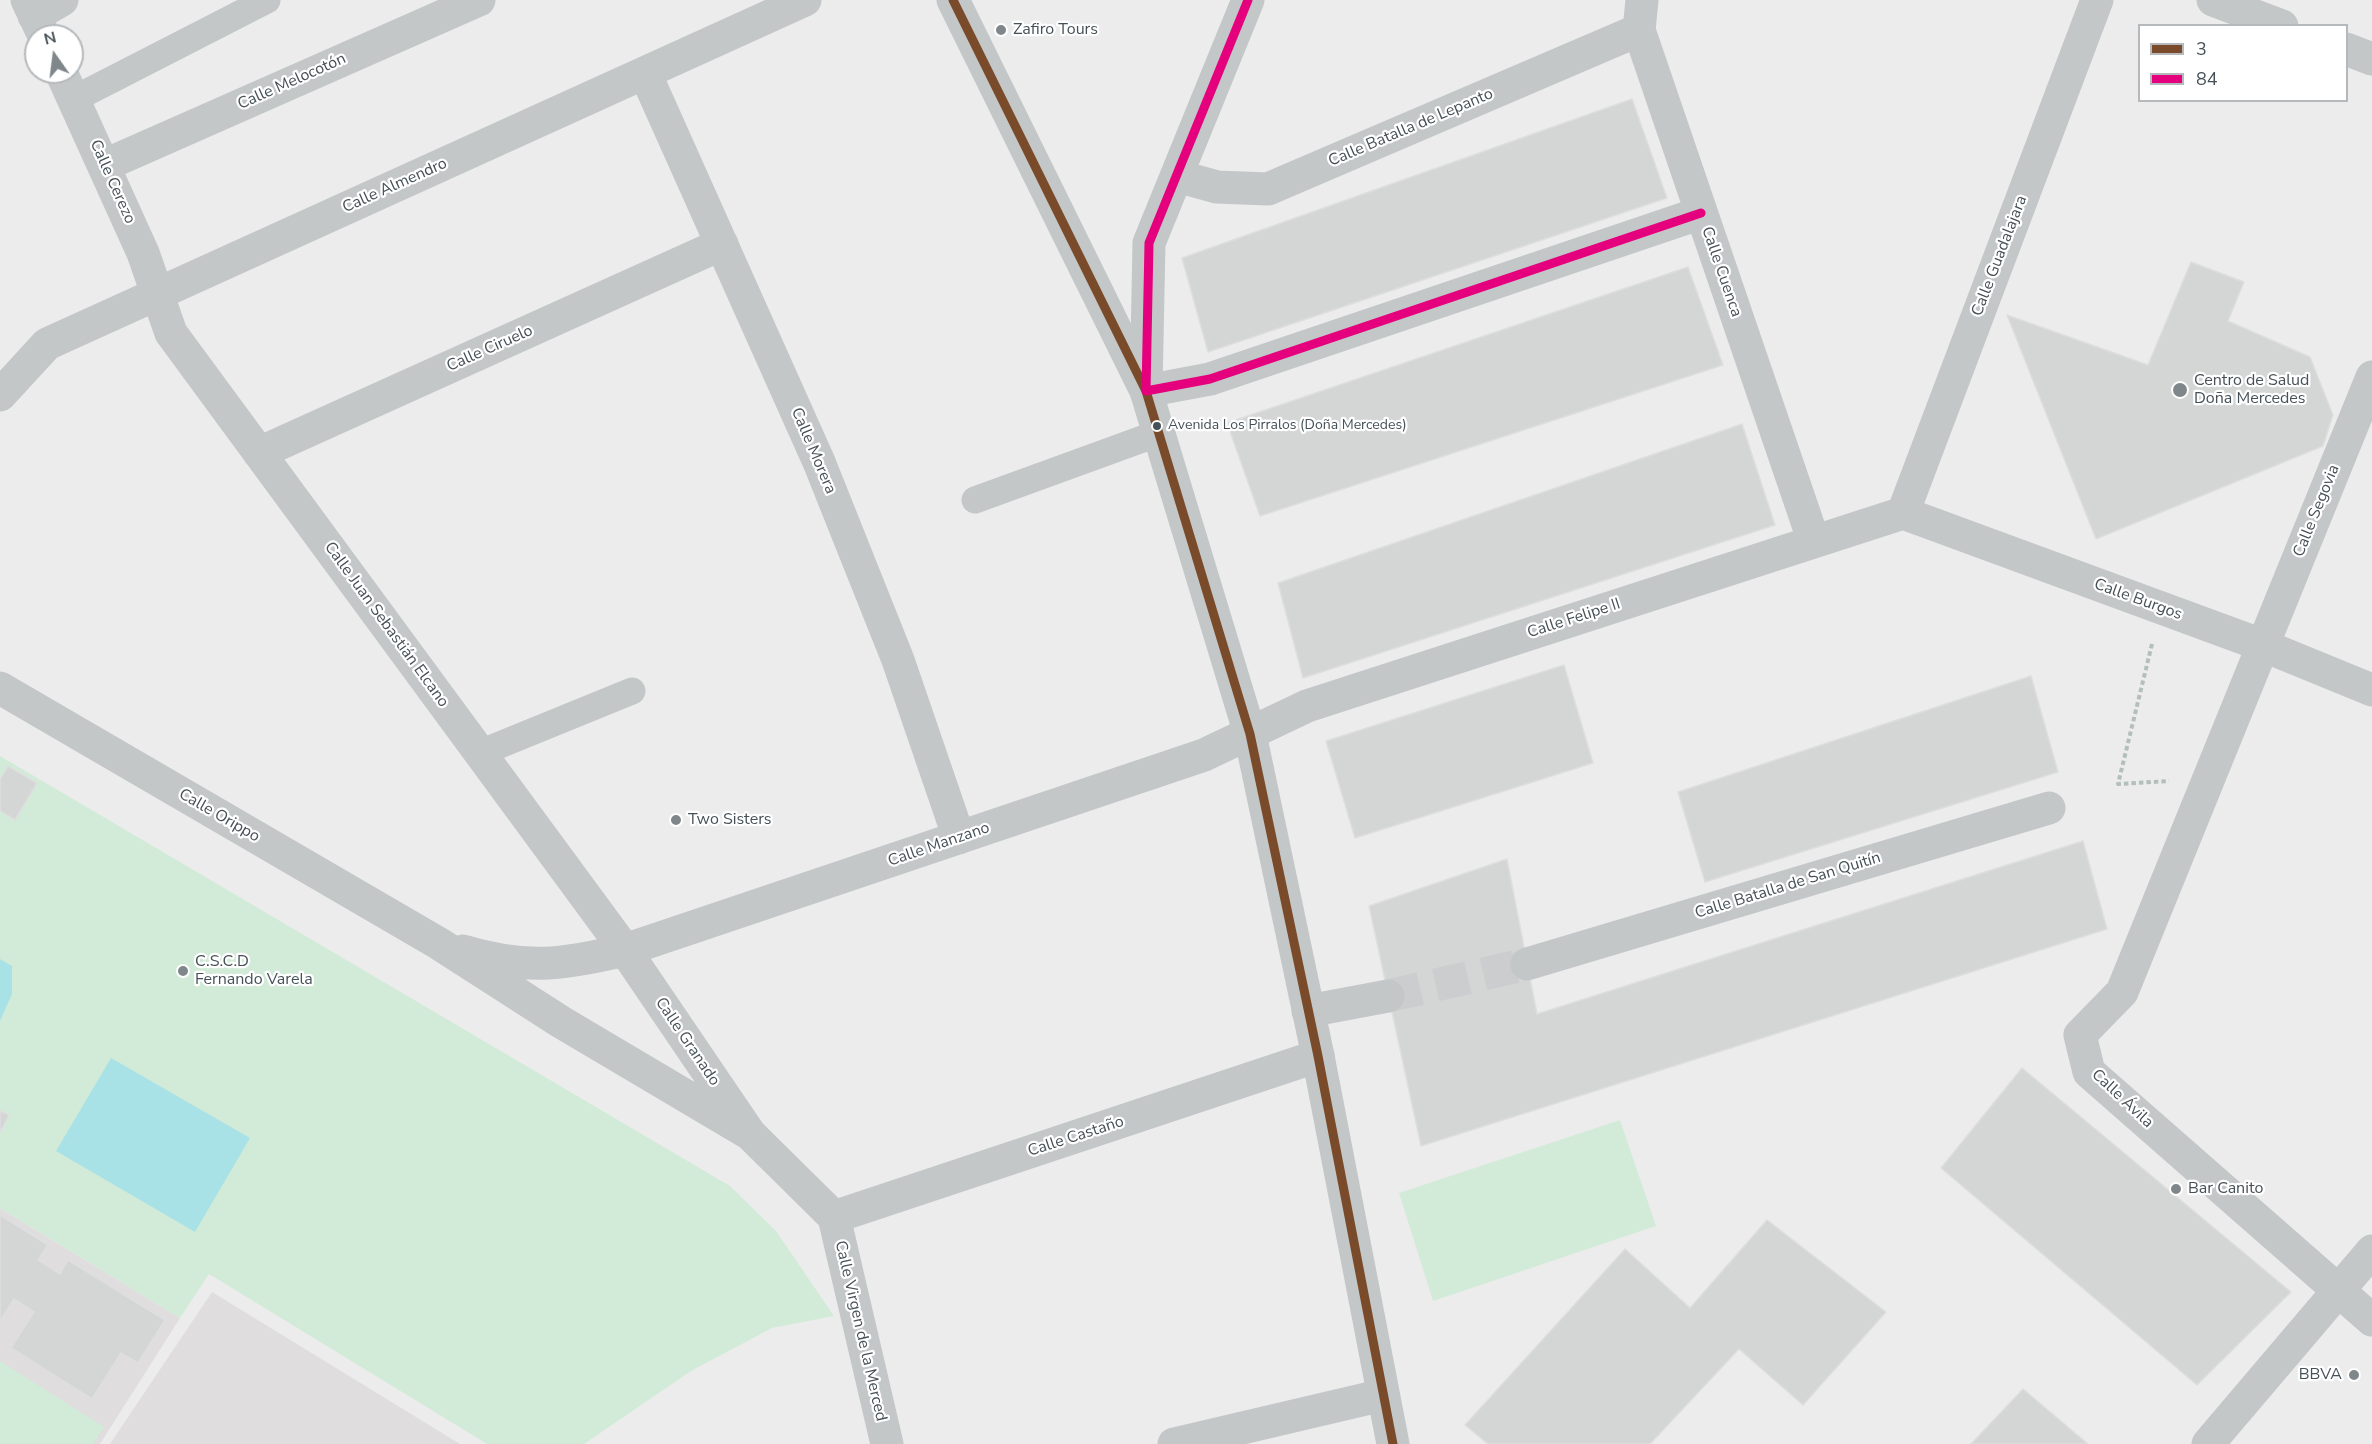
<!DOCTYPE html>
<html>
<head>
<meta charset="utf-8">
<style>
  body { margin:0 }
  #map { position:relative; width:2372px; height:1444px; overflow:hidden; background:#edecec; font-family:"Nunito Sans",sans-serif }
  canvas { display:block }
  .legend { position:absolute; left:2138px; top:24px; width:210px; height:78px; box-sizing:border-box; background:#fff; border:2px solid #b5b9bc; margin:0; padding:8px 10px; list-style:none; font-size:18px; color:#455157 }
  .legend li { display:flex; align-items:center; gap:12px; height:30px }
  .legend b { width:30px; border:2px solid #b5b9bc }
  .north { position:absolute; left:24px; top:24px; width:60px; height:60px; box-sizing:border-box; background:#fff; border:2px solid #b5b9bc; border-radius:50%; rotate:346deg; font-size:16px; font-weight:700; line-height:24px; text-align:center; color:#455157 }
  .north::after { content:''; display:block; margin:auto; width:21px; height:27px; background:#80878b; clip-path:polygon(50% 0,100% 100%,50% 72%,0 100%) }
</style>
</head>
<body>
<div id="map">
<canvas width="2372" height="1444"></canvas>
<ul class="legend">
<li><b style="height:8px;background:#7a4b2a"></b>3</li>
<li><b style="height:8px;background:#e5007d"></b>84</li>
</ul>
<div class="north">N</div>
</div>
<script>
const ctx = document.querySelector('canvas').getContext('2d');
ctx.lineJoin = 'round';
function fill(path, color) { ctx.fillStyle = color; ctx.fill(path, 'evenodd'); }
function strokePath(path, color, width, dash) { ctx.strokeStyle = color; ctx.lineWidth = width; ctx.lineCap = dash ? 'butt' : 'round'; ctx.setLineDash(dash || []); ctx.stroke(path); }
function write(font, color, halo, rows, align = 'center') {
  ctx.font = font + ' "Nunito Sans",sans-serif'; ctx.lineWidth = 4.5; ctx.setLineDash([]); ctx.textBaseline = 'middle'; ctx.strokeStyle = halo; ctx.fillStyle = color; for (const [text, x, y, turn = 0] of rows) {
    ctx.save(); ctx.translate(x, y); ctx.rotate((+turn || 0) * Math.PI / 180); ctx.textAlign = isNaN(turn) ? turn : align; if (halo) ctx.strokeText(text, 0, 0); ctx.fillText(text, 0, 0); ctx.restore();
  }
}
const education = new Path2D(`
  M 0,1208 L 180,1318 L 100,1444 L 0,1444 Z
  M 212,1292 L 460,1444 L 110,1444 Z`);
const green = new Path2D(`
  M 0,756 L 730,1186 L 776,1231 L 834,1316 L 772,1328 L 691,1371 L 584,1444 L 487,1444 L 209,1274 L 180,1318 L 0,1208 Z
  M 1620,1120 L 1656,1226 L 1433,1301 L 1399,1193 Z
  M 0,1361 L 104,1427 L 93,1444 L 0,1444 Z`);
const water = new Path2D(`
  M 0,959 L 12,966 L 12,994 L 0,1021 Z
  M 111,1058 L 250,1138 L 195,1232 L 56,1151 Z`);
const building = new Path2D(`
  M 1632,99 L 1667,198 L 1208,352 L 1182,258 Z
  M 2191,262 L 2244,282 L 2228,321 L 2310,357 L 2333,415 L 2323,446 L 2096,539 L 2007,315 L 2148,365 Z
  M 1688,267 L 1723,365 L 1260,516 L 1227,423 Z
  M 1742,424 L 1775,525 L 1303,678 L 1278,583 Z
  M 1564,665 L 1593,763 L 1355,838 L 1326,741 Z
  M 2031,676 L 2058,772 L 1705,882 L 1678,792 Z
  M 8,766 L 37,783 L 15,820 L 0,811 L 0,779 Z
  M 2083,841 L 2107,929 L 1421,1146 L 1369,906 L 1507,859 L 1537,1014 Z
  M 2022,1068 L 2291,1292 L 2197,1385 L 1941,1168 Z
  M 0,1111 L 9,1115 L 0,1133 Z
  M 0,1215 L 48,1245 L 38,1260 L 60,1274 L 68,1260 L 165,1320 L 138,1363 L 121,1353 L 92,1399 L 11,1348 L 34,1312 L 14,1299 L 0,1321 Z
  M 1767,1220 L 1886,1312 L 1803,1405 L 1739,1349 L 1650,1444 L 1488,1444 L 1465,1425 L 1625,1249 L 1690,1308 Z
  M 2023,1389 L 2088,1444 L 1971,1444 Z`);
const minorTunnel = new Path2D(`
  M 1388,996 L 1527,964`);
const path = new Path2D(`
  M 2152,644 L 2118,784 L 2169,781`);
const pedestrian = new Path2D(`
  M 74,99 L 267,0
  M 975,500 L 1159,433
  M 480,753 L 632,691`);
const minor = new Path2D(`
  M 27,0 L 44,36
  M 1248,0 L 1149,243 L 1146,391 L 1210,379 L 1701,213
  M 1642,0 L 1639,30 L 1814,542
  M 2213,0 L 2282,26
  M 34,16 L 62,0
  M 2346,49 L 2372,59
  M 61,72 L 143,253 L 171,333 L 625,950 L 1204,755 L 1307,706 L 1903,513
  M 645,73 L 819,462 L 898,660 L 959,838
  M 105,165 L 479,0
  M 1177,176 L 1217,187 L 1268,189 L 1639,30
  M 2372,377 L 2122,992 L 2080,1035 L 2089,1072 L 2372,1320
  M 0,395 L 47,344 L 805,0
  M 259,453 L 722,244
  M 1903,513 L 2097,0
  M 1903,513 L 2262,645 L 2372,690
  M 1527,964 L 2049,808
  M 1308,1011 L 1388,996
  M 887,1444 L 834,1217 L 1318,1056
  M 1174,1444 L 1383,1395`);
const tertiary = new Path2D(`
  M 953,0 L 1146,391 L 1250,734 L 1318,1056 L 1393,1444
  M 0,688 L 438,943 L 561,1022 L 750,1134
  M 463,951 C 527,970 562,965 625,950 L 750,1134 L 834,1217
  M 2208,1444 L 2372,1251`);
const bus1 = new Path2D(`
  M 953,0 L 1146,391 L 1250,734 L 1318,1056 L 1393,1444`);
const bus2 = new Path2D(`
  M 1248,0 L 1149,243 L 1146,391 L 1210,379 L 1701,213`);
const markers = [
  [1001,30,6,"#80878b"],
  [2180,390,8,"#80878b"],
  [1157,426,5,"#455157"],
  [676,820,6,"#80878b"],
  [183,971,6,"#80878b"],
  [2176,1189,6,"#80878b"],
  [2354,1375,6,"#80878b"]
];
const busNames = [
  ["Avenida Los Pirralos (Doña Mercedes)",1168,426]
];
const poiNames = [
  ["Zafiro Tours",1013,30],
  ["Centro de Salud",2194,381],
  ["Doña Mercedes",2194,399],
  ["Two Sisters",688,820],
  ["C.S.C.D",195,962],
  ["Fernando Varela",195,980],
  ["Bar Canito",2188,1189],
  ["BBVA",2342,1375,"right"]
];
const streetNames = [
  ["Calle Melocotón",292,82,-24],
  ["Calle Batalla de Lepanto",1411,128,-23],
  ["Calle Cerezo",112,182,66],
  ["Calle Almendro",395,186,-24],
  ["Calle Guadalajara",2000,256,-69],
  ["Calle Cuenca",1721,272,71],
  ["Calle Ciruelo",490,349,-24],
  ["Calle Morera",813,451,67],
  ["Calle Segovia",2317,511,-68],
  ["Calle Burgos",2138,600,20],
  ["Calle Felipe II",1574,619,-18],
  ["Calle Juan Sebastián Elcano",386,625,54],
  ["Calle Orippo",219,816,30],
  ["Calle Manzano",939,845,-19],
  ["Calle Batalla de San Quitín",1788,886,-17],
  ["Calle Granado",687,1042,56],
  ["Calle Ávila",2122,1099,43],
  ["Calle Castaño",1076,1137,-18],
  ["Calle Virgen de la Merced",860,1331,77]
];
fill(education, '#dfddde');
fill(green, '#d2ebd8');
fill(water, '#a9e2e6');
fill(building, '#d4d5d5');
strokePath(building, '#dededf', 1.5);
strokePath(minorTunnel, '#cbcdce', 33, [33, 16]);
strokePath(path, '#b3bfba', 4, [4.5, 3]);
strokePath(pedestrian, '#c3c7c8', 27);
strokePath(minor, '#c3c7c8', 33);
strokePath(tertiary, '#c3c7c8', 33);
strokePath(bus1, '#7a4b2a', 9);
strokePath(bus2, '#e5007d', 9);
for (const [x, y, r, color] of markers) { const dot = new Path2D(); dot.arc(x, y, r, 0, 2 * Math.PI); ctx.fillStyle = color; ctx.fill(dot); strokePath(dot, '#fff', 2); }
write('14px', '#455157', '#fff', busNames, 'left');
write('16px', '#455157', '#fff', poiNames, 'left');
write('16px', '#455157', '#fff', streetNames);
</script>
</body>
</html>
